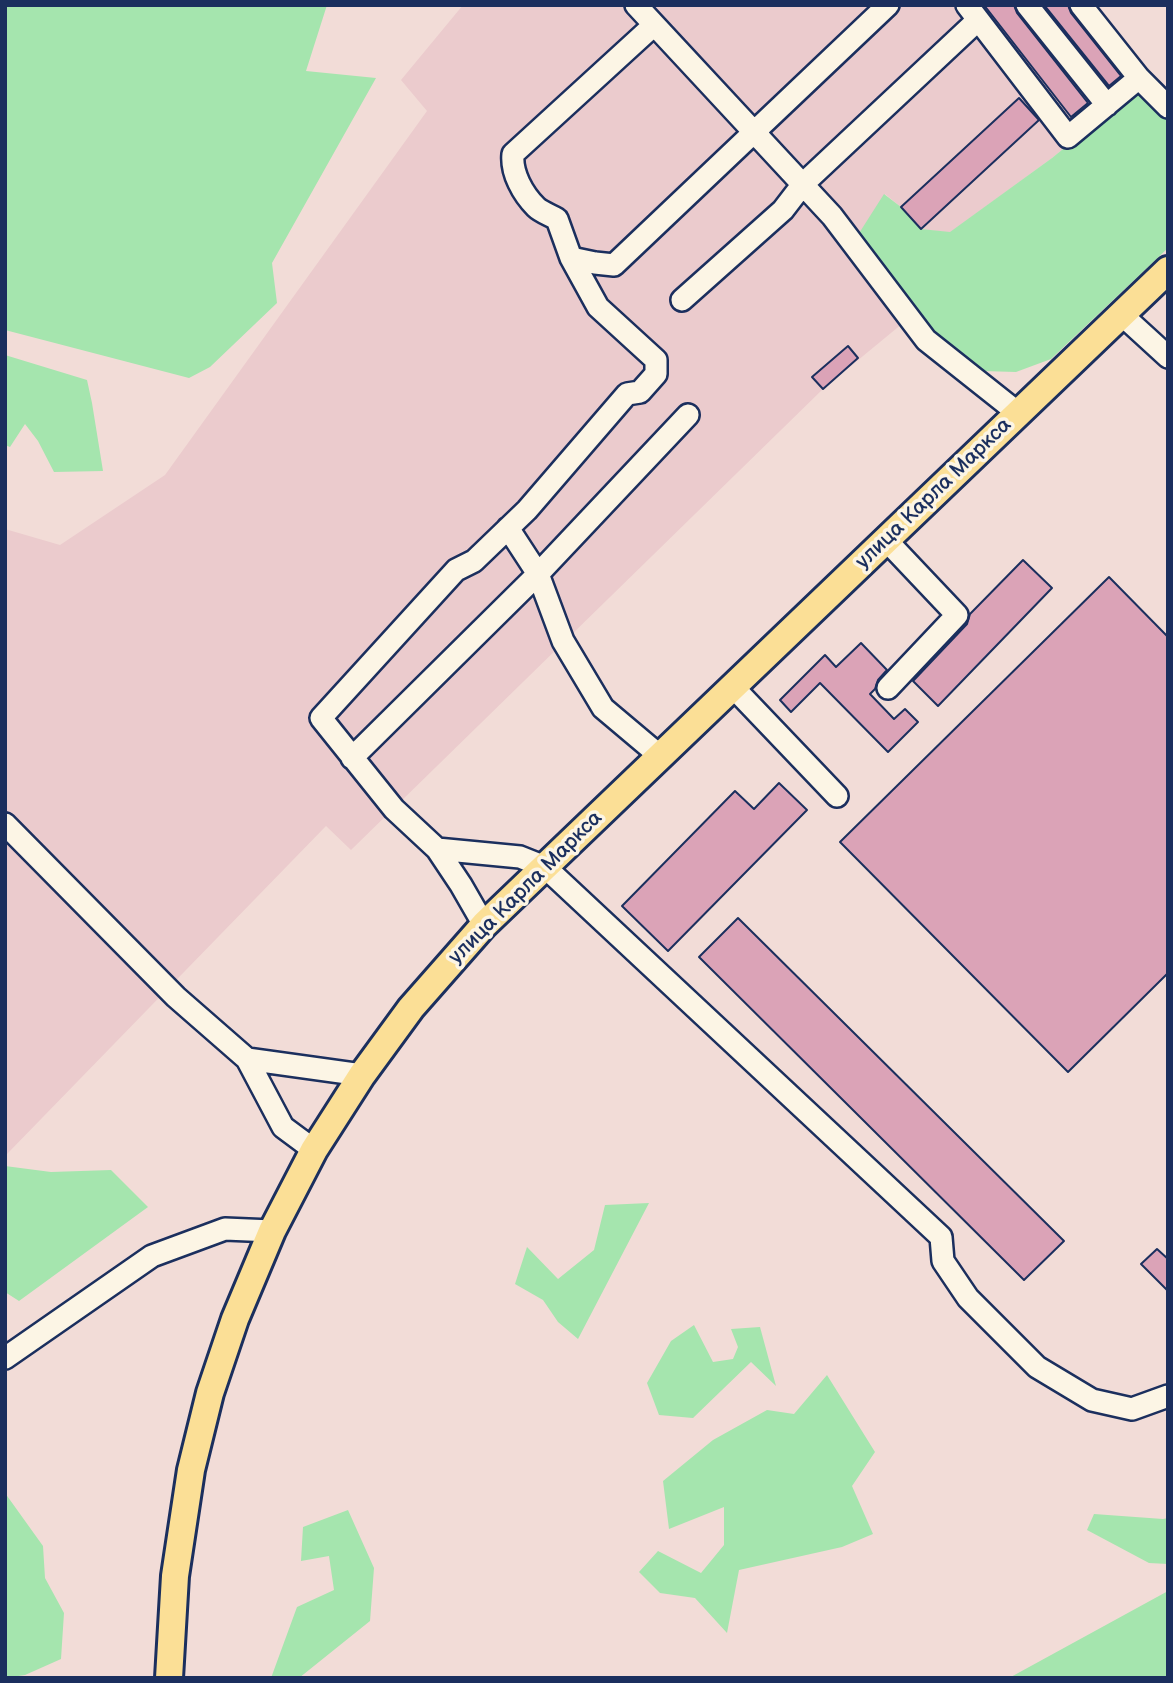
<!DOCTYPE html>
<html>
<head>
<meta charset="utf-8">
<style>
  body { margin:0 }
  #map { position:relative; width:1173px; height:1683px; overflow:hidden; background:#f2dcd7; font-family:"Balsamiq Sans",sans-serif }
  canvas { display:block }
  .frame { position:absolute; inset:0; border:7px solid #1b2f5e; pointer-events:none }
</style>
</head>
<body>
<div id="map">
<canvas width="1173" height="1683"></canvas>
<div class="frame"></div>
</div>
<script>
const ctx = document.querySelector('canvas').getContext('2d');
ctx.lineJoin = 'round';
function fill(path, color) { ctx.fillStyle = color; ctx.fill(path, 'evenodd'); }
function strokePath(path, color, width, dash) { ctx.strokeStyle = color; ctx.lineWidth = width; ctx.lineCap = dash ? 'butt' : 'round'; ctx.setLineDash(dash || []); ctx.stroke(path); }
function write(font, color, halo, rows, align = 'center') {
  ctx.font = font + ' "Balsamiq Sans",sans-serif'; ctx.lineWidth = 7; ctx.setLineDash([]); ctx.textBaseline = 'middle'; ctx.strokeStyle = halo; ctx.fillStyle = color; for (const [text, x, y, turn = 0] of rows) {
    ctx.save(); ctx.translate(x, y); ctx.rotate((+turn || 0) * Math.PI / 180); ctx.textAlign = isNaN(turn) ? turn : align; if (halo) ctx.strokeText(text, 0, 0); ctx.fillText(text, 0, 0); ctx.restore();
  }
}
const built = new Path2D(`
  M 463,5 L 1096,5 L 1151,77 L 1052,158 L 950,233 L 921,229 L 901,207 L 885,194 L 914,314 L 823,389 L 351,850 L 326,826 L 7,1154 L 5,1154 L 5,529 L 60,545 L 165,475 L 427,111 L 401,80 Z`);
const green = new Path2D(`
  M 5,5 L 327,5 L 306,71 L 376,78 L 272,263 L 277,303 L 210,367 L 189,378 L 5,330 Z
  M 1139,87 L 1168,115 L 1168,248 L 1051,359 L 1016,372 L 982,371 L 933,335 L 856,238 L 884,194 L 901,207 L 921,229 L 950,232 L 1052,158 Z
  M 5,355 L 87,380 L 92,403 L 103,471 L 54,472 L 38,441 L 25,424 L 10,447 L 5,445 Z
  M 5,1166 L 51,1172 L 111,1170 L 148,1207 L 19,1301 L 5,1292 Z
  M 649,1203 L 578,1339 L 558,1322 L 543,1300 L 515,1284 L 527,1247 L 558,1279 L 594,1250 L 605,1205 Z
  M 694,1325 L 713,1362 L 733,1359 L 738,1347 L 731,1329 L 760,1327 L 776,1386 L 751,1362 L 693,1418 L 659,1415 L 647,1383 L 671,1341 Z
  M 827,1375 L 875,1452 L 852,1486 L 873,1534 L 842,1547 L 739,1570 L 727,1633 L 695,1598 L 660,1593 L 639,1572 L 658,1551 L 701,1573 L 724,1545 L 724,1507 L 669,1529 L 663,1481 L 713,1440 L 767,1410 L 794,1414 Z
  M 5,1493 L 43,1546 L 45,1578 L 64,1613 L 61,1659 L 25,1675 L 5,1678 Z
  M 348,1510 L 374,1568 L 370,1621 L 299,1678 L 271,1678 L 297,1607 L 334,1590 L 329,1556 L 301,1561 L 303,1527 Z
  M 1094,1514 L 1163,1519 L 1168,1518 L 1168,1564 L 1149,1563 L 1087,1530 Z
  M 1168,1591 L 1168,1678 L 1009,1678 Z`);
const building = new Path2D(`
  M 984,5 L 1014,5 L 1017,13 L 1088,103 L 1071,117 Z
  M 1044,5 L 1068,5 L 1071,13 L 1121,76 L 1109,86 Z
  M 1019,98 L 1039,120 L 921,229 L 901,207 Z
  M 848,346 L 858,358 L 823,389 L 812,377 Z
  M 1023,560 L 1052,588 L 938,706 L 913,681 L 967,624 L 970,614 Z
  M 1109,577 L 1168,637 L 1168,973 L 1068,1072 L 840,842 Z
  M 861,643 L 887,670 L 878,680 L 875,689 L 870,694 L 894,719 L 905,709 L 918,722 L 888,752 L 820,683 L 791,712 L 780,700 L 825,655 L 836,667 Z
  M 779,783 L 807,810 L 668,951 L 622,906 L 735,791 L 754,809 Z
  M 738,918 L 1064,1241 L 1024,1280 L 699,957 Z
  M 1157,1249 L 1168,1259 L 1168,1291 L 1141,1264 Z`);
const minor = new Path2D(`
  M 636,5 L 832,216 L 926,340 L 1018,413
  M 967,5 L 1068,137 L 1139,78
  M 1027,5 L 1107,105
  M 1081,5 L 1139,78 L 1168,107
  M 571,258 L 595,263 L 614,265 L 888,5
  M 682,300 L 783,210 L 803,184 L 978,20
  M 1121,314 L 1168,357
  M 508,528 L 538,574 L 688,415
  M 886,540 L 957,615 L 888,688
  M 733,687 L 837,796
  M 352,758 L 538,574 L 563,641 L 603,708 L 660,756
  M 5,824 L 176,997 L 247,1059 L 362,1075
  M 437,849 L 520,857 L 545,867 L 941,1237 L 943,1261 L 968,1298 L 1037,1367 L 1092,1400 L 1132,1409 L 1168,1396
  M 484,925 L 461,885 L 437,849 L 394,809 L 321,718 L 456,570 L 474,561 L 527,510 L 627,394 L 640,392 L 656,374 L 656,360 L 598,307 L 571,258 L 557,219 C 550,215 541,212 536,207 C 523,194 511,173 513,154 L 654,25
  M 247,1059 L 283,1127 L 314,1150
  M 5,1358 L 152,1256 L 225,1229 L 272,1231`);
const major = new Path2D(`
  M 169,1678 L 175,1576 L 191,1470 L 210,1393 L 235,1319 L 272,1231 L 314,1150 L 362,1075 L 411,1008 L 484,925 L 1168,270`);
const streetNames = [
  ["улица Карла Маркса",934,494,-44],
  ["улица Карла Маркса",526,888,-45]
];
fill(built, '#ebcbcd');
fill(green, '#a5e5ae');
fill(building, '#dba3b7');
strokePath(building, '#1b2f5e', 2);
strokePath(minor, '#1b2f5e', 26);
strokePath(major, '#1b2f5e', 32);
strokePath(minor, '#fcf5e5', 21);
strokePath(major, '#fbdf96', 26);
write('21px', '#1b2f5e', '#fcf5e5', streetNames);
</script>
</body>
</html>
